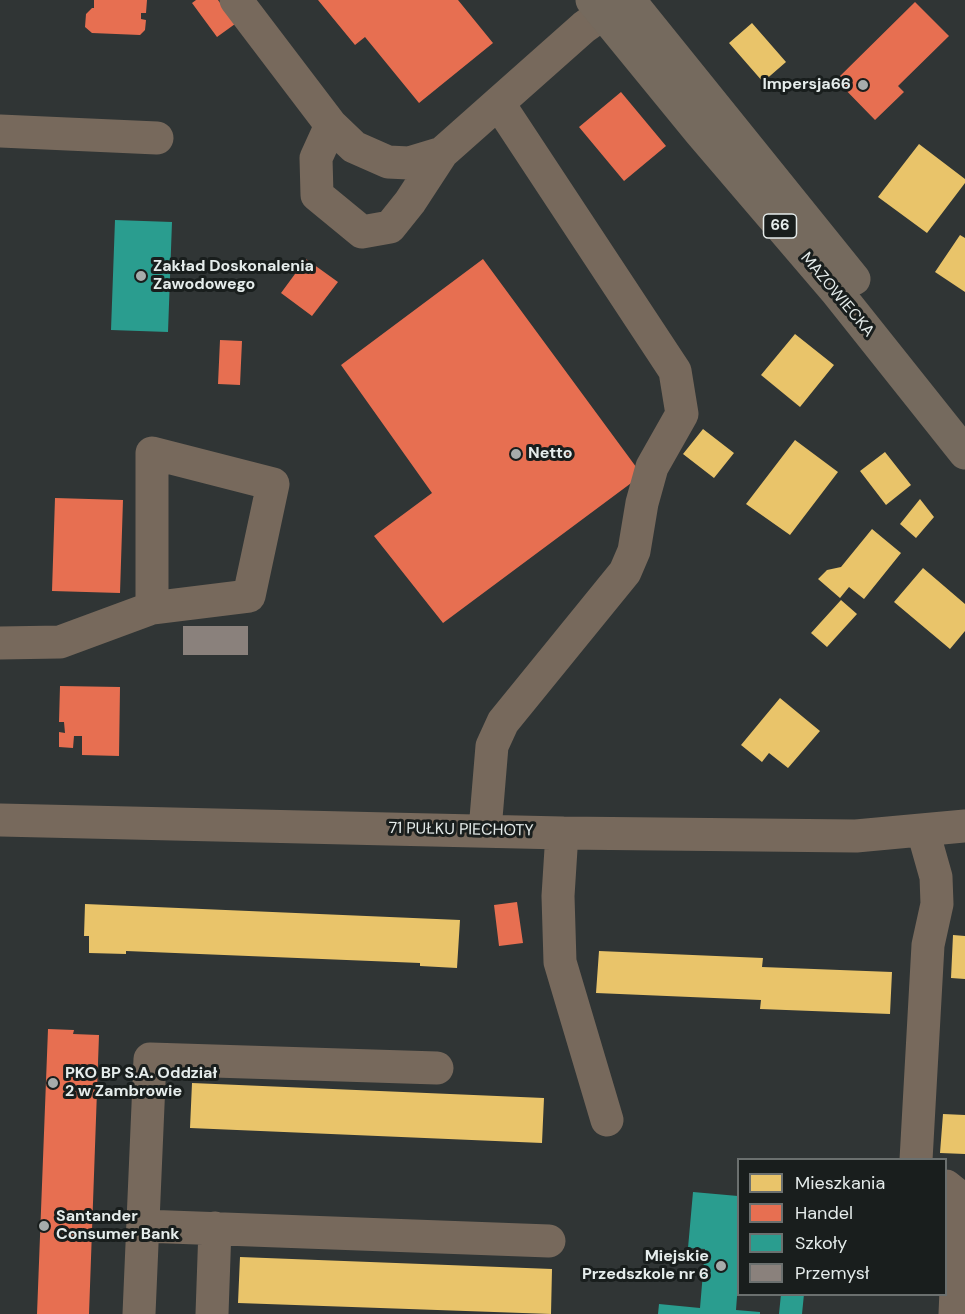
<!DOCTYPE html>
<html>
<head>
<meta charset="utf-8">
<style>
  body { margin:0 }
  #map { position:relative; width:965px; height:1314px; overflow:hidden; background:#303535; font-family:"DM Sans",sans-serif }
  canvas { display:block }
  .legend { position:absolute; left:737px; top:1158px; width:210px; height:138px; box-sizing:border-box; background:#191e1d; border:2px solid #6b706f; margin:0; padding:8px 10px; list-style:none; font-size:18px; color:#e5eceb }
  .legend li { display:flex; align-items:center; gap:12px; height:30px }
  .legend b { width:30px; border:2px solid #6b706f }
</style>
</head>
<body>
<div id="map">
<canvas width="965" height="1314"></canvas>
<ul class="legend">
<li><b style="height:16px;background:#e9c46a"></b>Mieszkania</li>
<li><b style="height:16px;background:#e76f51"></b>Handel</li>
<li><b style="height:16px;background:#2a9d8f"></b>Szkoły</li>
<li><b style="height:16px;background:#8a817c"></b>Przemysł</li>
</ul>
</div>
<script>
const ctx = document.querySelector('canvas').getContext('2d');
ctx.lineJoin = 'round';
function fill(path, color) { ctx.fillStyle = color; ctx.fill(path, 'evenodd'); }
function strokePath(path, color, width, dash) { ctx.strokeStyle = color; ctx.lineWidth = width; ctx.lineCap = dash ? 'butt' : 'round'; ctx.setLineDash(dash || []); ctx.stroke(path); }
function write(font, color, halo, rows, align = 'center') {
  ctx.font = font + ' "DM Sans",sans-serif'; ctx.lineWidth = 6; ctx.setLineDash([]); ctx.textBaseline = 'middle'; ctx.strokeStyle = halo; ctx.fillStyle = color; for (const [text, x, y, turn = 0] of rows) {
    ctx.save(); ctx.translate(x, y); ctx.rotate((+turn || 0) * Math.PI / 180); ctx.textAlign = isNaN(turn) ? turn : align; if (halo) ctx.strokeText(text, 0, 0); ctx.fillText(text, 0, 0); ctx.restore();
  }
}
const homes = new Path2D(`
  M 752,23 L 786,62 L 763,82 L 729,43 Z
  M 919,144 L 965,179 L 965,183 L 927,233 L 878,197 Z
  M 960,235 L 965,238 L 965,292 L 935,272 Z
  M 795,334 L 834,365 L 800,407 L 761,375 Z
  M 703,429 L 734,453 L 714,478 L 683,454 Z
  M 795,440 L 838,472 L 790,535 L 746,504 Z
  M 885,452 L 911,485 L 886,505 L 860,471 Z
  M 920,499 L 934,517 L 916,538 L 900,524 Z
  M 872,529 L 901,553 L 864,599 L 849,587 L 840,598 L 818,579 L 827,570 L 841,567 Z
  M 923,568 L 965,604 L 965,631 L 950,649 L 894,602 Z
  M 841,600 L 857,614 L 827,647 L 811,633 Z
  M 780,698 L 820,731 L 788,768 L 769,753 L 762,762 L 741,745 Z
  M 85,904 L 460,920 L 457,968 L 420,966 L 420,963 L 126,951 L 126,954 L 89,953 L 89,936 L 84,936 Z
  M 953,935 L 965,936 L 965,979 L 951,978 Z
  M 599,951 L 763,958 L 762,967 L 892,972 L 890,1014 L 760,1009 L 761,1000 L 596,993 Z
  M 192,1083 L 544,1098 L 542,1143 L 190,1128 Z
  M 943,1114 L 965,1115 L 965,1154 L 940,1153 Z
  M 240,1257 L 552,1269 L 551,1314 L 238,1303 Z`);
const shops = new Path2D(`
  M 94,0 L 147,0 L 146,13 L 141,13 L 141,19 L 146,20 L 145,30 L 140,35 L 92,33 L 85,27 L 86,14 L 92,8 L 94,8 Z
  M 196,0 L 218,0 L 235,24 L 217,37 L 192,3 Z
  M 318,0 L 458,0 L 493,43 L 419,103 L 365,37 L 355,45 Z
  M 915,2 L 949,36 L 898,86 L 904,92 L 875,120 L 836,80 Z
  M 621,92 L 666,146 L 624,181 L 579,127 Z
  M 306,259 L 338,282 L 312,316 L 281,293 Z
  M 483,259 L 642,475 L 443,623 L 374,536 L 432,493 L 341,365 Z
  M 220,340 L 242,341 L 240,385 L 218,384 Z
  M 55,498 L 123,500 L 120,593 L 52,591 Z
  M 60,686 L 120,687 L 119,756 L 82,755 L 82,736 L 74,736 L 73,748 L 59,747 L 59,732 L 65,733 L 64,722 L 59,722 Z
  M 517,902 L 523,943 L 499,946 L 494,905 Z
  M 48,1029 L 74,1030 L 73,1034 L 99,1035 L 89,1314 L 37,1314 Z`);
const schools = new Path2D(`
  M 115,220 L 172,222 L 168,332 L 111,330 Z
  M 693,1192 L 738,1196 L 738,1283 L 736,1310 L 760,1312 L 760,1314 L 658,1314 L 659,1304 L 700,1308 L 705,1249 L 688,1248 Z
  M 781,1294 L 804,1294 L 802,1314 L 779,1314 Z`);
const industry = new Path2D(`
  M 183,626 L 248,626 L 248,655 L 183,655 Z`);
const minor = new Path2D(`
  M 236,0 L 331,125 L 354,147 L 388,162 L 409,163 L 442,153
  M 331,125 L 316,158 L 317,195 L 362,232 L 390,227 L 410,202 L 442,153 L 584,27 L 622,0
  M 0,131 L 157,138
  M 0,643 L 60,642 L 152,608 L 249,596 L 273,484 L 152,453 L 152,608
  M 0,820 L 562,833 L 856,836 L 965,826
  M 485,830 L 492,746 L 503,722 L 625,572 L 634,551 L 642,503 L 652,467 L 682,414 L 675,371 L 499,104
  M 562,833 L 558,896 L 560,962 L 607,1120
  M 916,1160 L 928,945 L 937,904 L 936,877 L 923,831
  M 946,1186 L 960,1197 L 955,1314
  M 143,1226 L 549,1241
  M 139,1314 L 150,1059 L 437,1068
  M 212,1314 L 215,1228`);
const major = new Path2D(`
  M 592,0 L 700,132 L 836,291 L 965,453
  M 629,0 L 854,279`);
const markers = [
  [863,85,6,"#a6acab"],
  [141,276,6,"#a6acab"],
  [516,454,6,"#a6acab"],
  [53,1083,6,"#a6acab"],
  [44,1226,6,"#a6acab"],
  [721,1266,6,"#a6acab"]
];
const shields = [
  [780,226,33]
];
const shieldNames = [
  ["66",780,226]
];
const poiNames = [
  ["Impersja66",851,85,"right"],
  ["Zakład Doskonalenia",153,267],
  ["Zawodowego",153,285],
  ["Netto",528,454],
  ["PKO BP S.A. Oddział",65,1074],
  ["2 w Zambrowie",65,1092],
  ["Santander",56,1217],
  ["Consumer Bank",56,1235],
  ["Miejskie",709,1257,"right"],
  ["Przedszkole nr 6",709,1275,"right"]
];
const streetNames = [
  ["MAZOWIECKA",837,295,50],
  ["71 PUŁKU PIECHOTY",461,830,1]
];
fill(homes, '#e9c46a');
fill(shops, '#e76f51');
fill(schools, '#2a9d8f');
fill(industry, '#8a817c');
strokePath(minor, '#77695c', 33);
strokePath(major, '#756a5e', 33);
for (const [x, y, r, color] of markers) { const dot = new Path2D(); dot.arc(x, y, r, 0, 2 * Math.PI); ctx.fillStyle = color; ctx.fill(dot); strokePath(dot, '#191e1d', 2); }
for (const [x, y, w] of shields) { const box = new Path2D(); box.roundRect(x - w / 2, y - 12, w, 24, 4.5); ctx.fillStyle = '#191e1d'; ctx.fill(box); strokePath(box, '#e5eceb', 1.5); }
write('bold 15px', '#e5eceb', null, shieldNames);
write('bold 16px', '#e5eceb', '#191e1d', poiNames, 'left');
write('16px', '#e5eceb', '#191e1d', streetNames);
</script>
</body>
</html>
